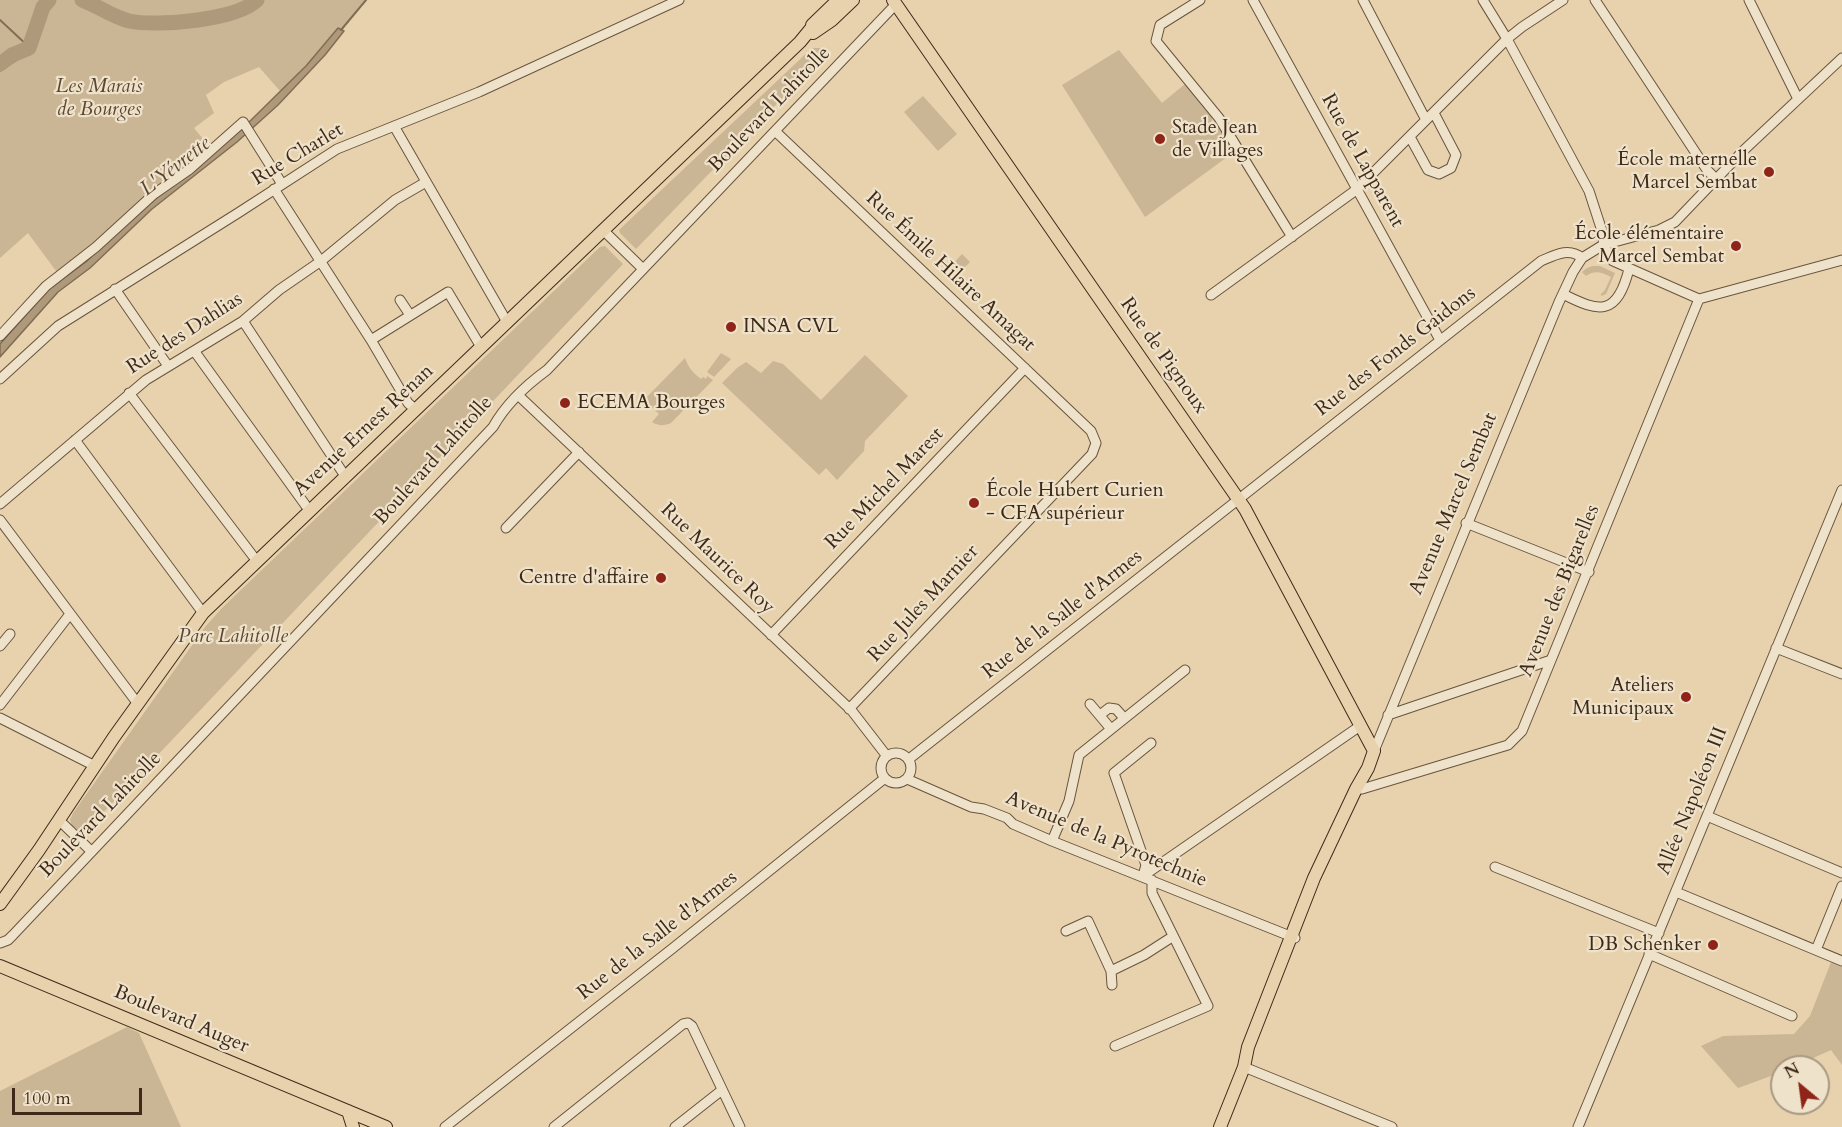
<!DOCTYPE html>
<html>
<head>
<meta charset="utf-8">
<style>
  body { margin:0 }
  #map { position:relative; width:1842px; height:1127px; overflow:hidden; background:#e7d2ad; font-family:Cardo,serif }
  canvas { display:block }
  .north { position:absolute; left:1770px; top:1055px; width:60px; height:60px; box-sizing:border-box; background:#efe2ca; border:2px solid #a99883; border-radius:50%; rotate:331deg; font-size:16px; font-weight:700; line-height:24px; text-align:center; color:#3f2a19 }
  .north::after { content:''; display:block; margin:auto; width:21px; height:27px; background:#8f2418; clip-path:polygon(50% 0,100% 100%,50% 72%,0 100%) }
  .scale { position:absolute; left:12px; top:1088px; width:130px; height:27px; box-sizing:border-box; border:3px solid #3f2a19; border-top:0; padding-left:8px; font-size:18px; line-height:21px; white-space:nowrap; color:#3f2a19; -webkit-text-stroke:4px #efe2ca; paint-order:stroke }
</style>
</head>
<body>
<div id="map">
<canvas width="1842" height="1127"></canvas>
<div class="north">N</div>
<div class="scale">100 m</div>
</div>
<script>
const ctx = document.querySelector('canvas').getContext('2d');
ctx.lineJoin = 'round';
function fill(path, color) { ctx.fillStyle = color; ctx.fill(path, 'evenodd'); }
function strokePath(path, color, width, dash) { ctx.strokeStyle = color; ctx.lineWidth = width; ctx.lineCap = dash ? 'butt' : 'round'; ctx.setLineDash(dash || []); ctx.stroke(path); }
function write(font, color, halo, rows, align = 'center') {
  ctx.font = font + ' Cardo,serif'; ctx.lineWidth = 4.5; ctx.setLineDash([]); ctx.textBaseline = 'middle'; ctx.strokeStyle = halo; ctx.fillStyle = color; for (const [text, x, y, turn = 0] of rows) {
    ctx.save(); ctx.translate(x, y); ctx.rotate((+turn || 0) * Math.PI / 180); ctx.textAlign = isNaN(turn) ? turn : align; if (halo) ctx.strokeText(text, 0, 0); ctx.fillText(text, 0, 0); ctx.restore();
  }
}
const green = new Path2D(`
  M 0,0 L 366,0 C 342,29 313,74 280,91 L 259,67 L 224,82 L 206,95 L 214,113 L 194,128 L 216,155 L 68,280 L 62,279 L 28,233 L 0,258 Z
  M 812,48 L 820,48 L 826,53 L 636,249 L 620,233 L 619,230 Z
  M 1119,50 L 1162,103 L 1185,84 L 1213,117 L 1211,122 L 1217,125 L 1234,152 L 1145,217 L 1062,85 Z
  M 923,96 L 957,134 L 938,151 L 904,112 Z
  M 605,246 L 623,264 L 80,837 L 73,829 L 70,820 L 73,813 L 205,627 L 222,608 L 600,247 Z
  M 962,254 L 970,262 L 957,275 L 949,268 Z
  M 1593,266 L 1600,266 L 1615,273 L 1606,294 L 1601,296 L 1601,294 L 1605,290 L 1611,277 C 1601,272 1595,270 1586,276 L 1582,272 L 1587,268 Z
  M 721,353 L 731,359 L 714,377 L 707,372 Z
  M 865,355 L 908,396 L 865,441 L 864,451 L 837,480 L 826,468 L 819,475 L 722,383 L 737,368 L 746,362 L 761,373 L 773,361 L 783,364 L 821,400 Z
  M 685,358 C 688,367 693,373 701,379 L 703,377 L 706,379 L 707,376 L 713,380 L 671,423 C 664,426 658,426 652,422 L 659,414 L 644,400 Z
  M 1833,957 L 1842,961 L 1842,1065 L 1831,1050 L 1793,1067 L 1782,1067 L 1782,1072 L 1738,1088 L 1701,1046 L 1723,1036 L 1794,1034 L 1810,1016 Z
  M 127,1027 L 139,1033 L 181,1127 L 0,1127 L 0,1091 Z`);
const water = new Path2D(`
  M 338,28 L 344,31 L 325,55 L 278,105 L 237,142 L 152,209 L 90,268 L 58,292 L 0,357 L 0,344 L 48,290 L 87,261 L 121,227 L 247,124 L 306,66 Z
  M 27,46 L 32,50 L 0,71 L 0,66 Z`);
const stream = new Path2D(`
  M 0,20 L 29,47
  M 341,30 L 366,0`);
const river = new Path2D(`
  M 82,0 C 98,6 113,17 129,21 C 158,27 236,20 257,0
  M 0,64 L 12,55 L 29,48 L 43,7 L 49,0`);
const minor = new Path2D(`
  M 1200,0 L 1160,25 L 1156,41 L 1219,118 L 1292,237
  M 1253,0 L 1440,340
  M 1363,0 L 1426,120
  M 1483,0 L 1507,39 L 1589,191 L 1604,237 L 1603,245 L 1613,261 L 1699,299 L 1842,260
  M 1595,0 L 1707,170 L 1716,179
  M 1749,0 L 1798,99
  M 394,126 L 507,322
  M 775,131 L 1091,431 L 1096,443 L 1092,454 L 849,709
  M 1410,137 L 1428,170 L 1439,174 L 1451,168 L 1456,155 L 1434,113
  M 274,189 L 371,340 L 408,403 L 416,410
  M 603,230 L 643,269
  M 115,289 L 168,366
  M 1563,294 C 1600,313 1617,316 1629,269
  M 1211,295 L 1356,190 L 1507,39 L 1522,27 L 1563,0
  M 400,300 L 410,315
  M 243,321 L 345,476
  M 0,336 L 46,286 L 96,247 L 154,194 L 190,169 L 243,122 L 282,184
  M 371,340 L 448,292 L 481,347
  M 195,352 L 309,510
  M 0,379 L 58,326 L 238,213 L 337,149 L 479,92 L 679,0
  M 129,393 L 256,560
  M 518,395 L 852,711 L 886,755
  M 75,440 L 203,613
  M 0,504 L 146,380 L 243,321 L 279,290 L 321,261 L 395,200 L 426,182
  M 0,520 L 138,704
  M 1466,523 L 1589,572
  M 506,528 L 579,452
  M 771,635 L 1025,368
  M 0,646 L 10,634
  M 1776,648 L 1842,674
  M 1090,704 L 1111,729
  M 0,705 L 70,614
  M 1100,715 L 1109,708 L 1116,709 L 1124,718
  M 1388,715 L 1551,660
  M 0,718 L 95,766
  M 1374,751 L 1559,302 L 1573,272 L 1582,258 L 1603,245 L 1659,230 L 1675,222 L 1744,150 L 1842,58
  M881 768a15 15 0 1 1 30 0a15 15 0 1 1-30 0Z
  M 909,759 L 1541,261 C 1555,255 1569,247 1582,258
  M 907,779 L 971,807 L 984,809 L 1007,818 L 1013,824 L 1052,841 L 1295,938
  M 1356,789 L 1362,789 L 1508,745 L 1522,731 L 1699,299
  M 1707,816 L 1842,873
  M 59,820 L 91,851
  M 1052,841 L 1069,801 L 1079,755 L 1185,670
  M 1495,867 L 1659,933
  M 1143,876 L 1360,726
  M 1143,876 L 1146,865 L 1114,773 L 1151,743
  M 1676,892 L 1842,961
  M 1066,931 L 1088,921 L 1111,971
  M 0,943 L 8,940 L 13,935 L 493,427 C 506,404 525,386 547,370 L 896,4
  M 1816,950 L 1842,886
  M 1649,954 L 1792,1016
  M 1112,985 L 1111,971 L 1144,955 L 1172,937
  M 1115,1046 L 1208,1006 L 1152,893 L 1152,880
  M 1244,1067 L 1392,1127
  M 445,1127 L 673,948 L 885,778
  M 554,1127 L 683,1024 L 688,1023 L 692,1026 L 740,1127
  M 675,1127 L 722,1090
  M 1578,1127 L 1842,490`);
const major = new Path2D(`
  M 893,0 L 1245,509 L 1374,751 L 1368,768 L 1356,789 L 1314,878 L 1248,1047 L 1244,1067 L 1220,1127
  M 812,25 L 838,0
  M 813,33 L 832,20 L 853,0
  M 0,904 L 39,850 L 114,737 L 203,613 L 800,42 L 818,20
  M 0,966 L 386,1127
  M 348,1111 L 353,1127`);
const markers = [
  [1160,139,6,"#8f2418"],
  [1769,172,6,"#8f2418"],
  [1736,246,6,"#8f2418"],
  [731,327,6,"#8f2418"],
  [565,403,6,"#8f2418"],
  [974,503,6,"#8f2418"],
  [661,578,6,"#8f2418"],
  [1686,697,6,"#8f2418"],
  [1713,945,6,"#8f2418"]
];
const parkNames = [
  ["Les Marais",99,87],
  ["de Bourges",99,110],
  ["Parc Lahitolle",233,637]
];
const streetNames = [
  ["Boulevard Lahitolle",770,110,-46],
  ["Rue Charlet",298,155,-31],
  ["Rue de Lapparent",1362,161,61],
  ["Rue Émile Hilaire Amagat",950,272,43],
  ["Rue des Dahlias",185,334,-33],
  ["Rue des Fonds Gaidons",1396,352,-38],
  ["Rue de Pignoux",1163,356,55],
  ["Avenue Ernest Renan",364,431,-43],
  ["Boulevard Lahitolle",434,461,-48],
  ["Rue Michel Marest",885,489,-46],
  ["Avenue Marcel Sembat",1454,504,-67],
  ["Rue Maurice Roy",717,559,44],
  ["Avenue des Bigarelles",1560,591,-68],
  ["Rue Jules Marnier",924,604,-47],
  ["Rue de la Salle d'Armes",1063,615,-38],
  ["Allée Napoléon III",1693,801,-68],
  ["Boulevard Lahitolle",101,815,-46],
  ["Avenue de la Pyrotechnie",1106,840,23],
  ["Rue de la Salle d'Armes",658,936,-38],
  ["Boulevard Auger",181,1020,23]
];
const poiNames = [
  ["Stade Jean",1172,128,"left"],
  ["de Villages",1172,151,"left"],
  ["École maternelle",1757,160],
  ["Marcel Sembat",1757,183],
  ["École élémentaire",1724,234],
  ["Marcel Sembat",1724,257],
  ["INSA CVL",743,327,"left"],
  ["ECEMA Bourges",577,403,"left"],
  ["École Hubert Curien",986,491,"left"],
  ["- CFA supérieur",986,514,"left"],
  ["Centre d'affaire",649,578],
  ["Ateliers",1674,686],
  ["Municipaux",1674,709],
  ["DB Schenker",1701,945]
];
const waterNames = [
  ["L'Yévrette",176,167,-38]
];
fill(green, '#cab594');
fill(water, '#ae997b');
strokePath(water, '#826d54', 1.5);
strokePath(stream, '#826d54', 2);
strokePath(river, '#ae997b', 15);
strokePath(minor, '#69543e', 11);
strokePath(major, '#3f2a19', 14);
strokePath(minor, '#efe2ca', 9);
strokePath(major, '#e7d2ad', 12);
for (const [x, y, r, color] of markers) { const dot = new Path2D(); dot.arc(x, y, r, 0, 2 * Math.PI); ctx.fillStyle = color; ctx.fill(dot); strokePath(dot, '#efe2ca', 2); }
write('italic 20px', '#5b4632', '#efe2ca', parkNames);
write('20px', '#3f2a19', '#efe2ca', streetNames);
write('20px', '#3f2a19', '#efe2ca', poiNames, 'right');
write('italic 21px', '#5b4632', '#efe2ca', waterNames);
</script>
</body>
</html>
